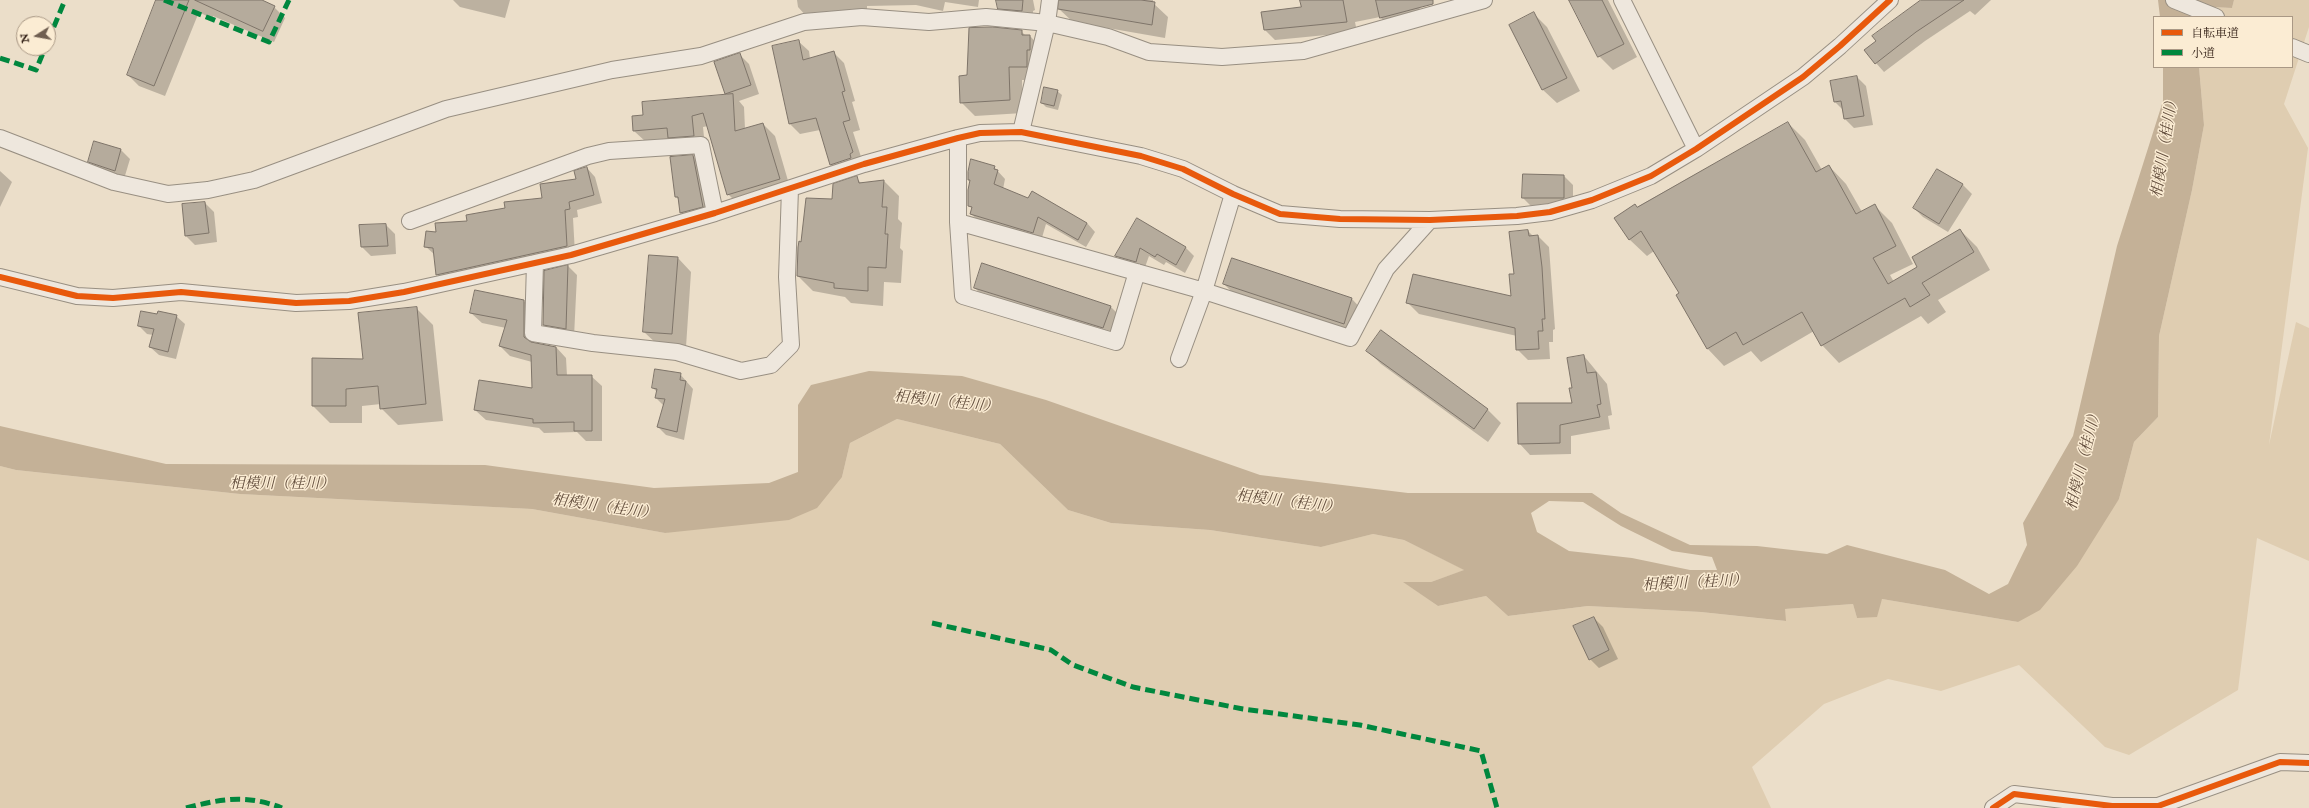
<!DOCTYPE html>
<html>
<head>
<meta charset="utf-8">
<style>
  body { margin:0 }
  #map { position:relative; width:2309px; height:808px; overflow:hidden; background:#ebdec9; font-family:"IM FELL English","Noto Serif JP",serif }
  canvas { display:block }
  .legend { position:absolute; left:2153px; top:16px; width:140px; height:52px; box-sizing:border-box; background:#fbecd3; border:1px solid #a99885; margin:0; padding:5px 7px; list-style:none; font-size:12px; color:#2e1b11 }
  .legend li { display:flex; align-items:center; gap:8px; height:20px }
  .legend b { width:20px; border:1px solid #a99885 }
  .north { position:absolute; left:16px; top:16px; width:40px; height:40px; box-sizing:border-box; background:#fbecd3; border:1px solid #a99885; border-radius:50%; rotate:259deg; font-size:11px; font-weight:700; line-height:16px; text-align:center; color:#2e1b11 }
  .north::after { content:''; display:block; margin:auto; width:14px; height:18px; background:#705f51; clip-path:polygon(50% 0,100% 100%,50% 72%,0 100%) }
</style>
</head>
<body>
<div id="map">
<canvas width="2309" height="808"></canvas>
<ul class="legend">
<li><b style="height:5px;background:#e8590c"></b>自転車道</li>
<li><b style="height:5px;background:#00873e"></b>小道</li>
</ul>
<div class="north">N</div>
</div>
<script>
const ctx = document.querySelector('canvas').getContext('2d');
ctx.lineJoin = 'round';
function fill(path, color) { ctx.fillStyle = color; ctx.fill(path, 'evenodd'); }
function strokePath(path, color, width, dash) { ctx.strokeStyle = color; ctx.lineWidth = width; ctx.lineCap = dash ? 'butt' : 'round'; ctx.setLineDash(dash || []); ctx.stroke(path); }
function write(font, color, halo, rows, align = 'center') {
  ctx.font = font + ' "IM FELL English","Noto Serif JP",serif'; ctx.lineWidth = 3; ctx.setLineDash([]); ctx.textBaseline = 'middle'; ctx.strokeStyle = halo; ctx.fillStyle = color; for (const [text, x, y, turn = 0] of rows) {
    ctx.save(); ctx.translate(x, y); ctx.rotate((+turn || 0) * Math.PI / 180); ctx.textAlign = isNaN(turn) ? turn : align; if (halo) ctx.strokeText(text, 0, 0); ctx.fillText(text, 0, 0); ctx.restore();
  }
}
const green = new Path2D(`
  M 2234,0 L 2309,0 L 2309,27 L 2284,104 L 2308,148 L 2269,445 L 2296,322 L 2309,328 L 2309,561 L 2257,538 L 2238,690 L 2129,755 L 2105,747 L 2019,665 L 1941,691 L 1888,679 L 1824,704 L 1752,767 L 1771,808 L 0,808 L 0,466 L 16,470 L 240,494 L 532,509 L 665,533 L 842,477 L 850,443 L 897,419 L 1000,444 L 1068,510 L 1111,523 L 1210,530 L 1321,547 L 1373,534 L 1404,540 L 1465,570 L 1431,582 L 1404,582 L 1438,606 L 1486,596 L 1508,616 L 1588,606 L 1701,612 L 1785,621 L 1785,609 L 1853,604 L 1857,618 L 1882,599 L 2018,622 L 2119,499 L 2134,442 L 2158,417 L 2159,336 L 2192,190 L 2204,125 L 2199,67 L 2292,67 L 2292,17 L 2208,17 L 2211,7 L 2232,8 Z`);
const water = new Path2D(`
  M 2158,0 L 2234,0 L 2232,8 L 2212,7 L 2208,17 L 2160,17 Z
  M 2163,67 L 2199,67 L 2204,125 L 2192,190 L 2159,336 L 2158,417 L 2134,442 L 2119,499 L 2077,566 L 2040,610 L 2018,622 L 1882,599 L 1877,617 L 1857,618 L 1853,604 L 1785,609 L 1786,621 L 1701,612 L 1588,606 L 1508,616 L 1486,596 L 1438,606 L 1403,582 L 1431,582 L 1464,570 L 1404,540 L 1373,534 L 1321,547 L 1210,530 L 1111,523 L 1068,510 L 1000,444 L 897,419 L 850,443 L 842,477 L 817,508 L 789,520 L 665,533 L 532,509 L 240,494 L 16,470 L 0,466 L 0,426 L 166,464 L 485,465 L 654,488 L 769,483 L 798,472 L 798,405 L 811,385 L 869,371 L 962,376 L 1046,400 L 1260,475 L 1408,493 L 1592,493 L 1621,513 L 1690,545 L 1757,546 L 1827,554 L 1847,545 L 1945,570 L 1989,594 L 2008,584 L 2027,545 L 2023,523 L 2073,436 L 2117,246 L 2163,101 ZM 1549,501 L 1583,502 L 1621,526 L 1672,551 L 1712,557 L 1717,570 L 1690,570 L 1632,558 L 1569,551 L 1537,532 L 1531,513 Z`);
const shadow = new Path2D(`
  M 157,0 L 260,0 L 274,7 L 285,18 L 274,42 L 213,16 L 212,19 L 199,12 L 165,96 L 139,86 L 128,75 Z
  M 453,0 L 510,0 L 505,18 L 460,7 Z
  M 797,0 L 979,0 L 978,7 L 945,2 L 943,11 L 916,5 L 867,6 L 867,9 L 859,9 L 859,18 L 808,18 L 798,7 Z
  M 997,0 L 1033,0 L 1035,10 L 1033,11 L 1033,21 L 1009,19 L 999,8 Z
  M 1061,0 L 1153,0 L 1153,3 L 1168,17 L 1165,38 L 1073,22 L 1059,9 Z
  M 1301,0 L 1418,0 L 1422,21 L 1391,28 L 1380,17 L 1355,22 L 1357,32 L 1275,40 L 1265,30 L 1302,8 Z
  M 1570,0 L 1608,0 L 1637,57 L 1613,70 L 1599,56 Z
  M 1923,0 L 1991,0 L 1975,15 L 1970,11 L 1925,41 L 1884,72 L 1876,63 Z
  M 1533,13 L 1547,27 L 1580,91 L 1557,103 L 1543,90 L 1511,25 Z
  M 1021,31 L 1026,36 L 1030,36 L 1043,50 L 1040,80 L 1022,80 L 1023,113 L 975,116 L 961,102 L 968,76 Z
  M 798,41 L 809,51 L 810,59 L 834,53 L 844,63 L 855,101 L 852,102 L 860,130 L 853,132 L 863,163 L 841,175 L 831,165 L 820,130 L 800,134 L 790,124 Z
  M 740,55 L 749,64 L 759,94 L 739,101 L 744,107 L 745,129 L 763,124 L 775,136 L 791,191 L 740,206 L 728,194 L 708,126 L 703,127 L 705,147 L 646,142 L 634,131 L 644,116 L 728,96 L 715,63 Z
  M 1857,77 L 1866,86 L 1873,125 L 1854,128 L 1845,119 L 1843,110 L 1835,102 Z
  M 1057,91 L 1062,95 L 1058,110 L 1046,107 L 1042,103 Z
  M 1788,123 L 1805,140 L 1822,170 L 1829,166 L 1846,184 L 1862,212 L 1875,206 L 1892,223 L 1913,264 L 1890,275 L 1894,282 L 1919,267 L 1960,230 L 1977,247 L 1990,270 L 1938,300 L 1946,312 L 1928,324 L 1921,316 L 1839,363 L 1822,345 L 1814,331 L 1761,362 L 1751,351 L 1724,366 L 1707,348 L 1680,294 L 1654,251 L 1647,256 L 1629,239 L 1638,208 Z
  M 121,150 L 130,159 L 124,179 L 98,171 L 89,162 Z
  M 693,156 L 707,170 L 716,220 L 695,226 L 681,213 L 680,201 L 676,197 Z
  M 994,167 L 1005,179 L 1003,189 L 1087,223 L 1095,232 L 1086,247 L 1046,224 L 1041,241 L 980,222 L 971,214 L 973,209 L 968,205 L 971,182 L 968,179 Z
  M 587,168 L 595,177 L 602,203 L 577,210 L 578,217 L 573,218 L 575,254 L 445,283 L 437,274 L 435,255 L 425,246 L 438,233 L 468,222 L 543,199 L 577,180 Z
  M 1938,170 L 1963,185 L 1972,194 L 1948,232 L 1923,217 L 1914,208 Z
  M 0,171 L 12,182 L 0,207 Z
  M 1564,176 L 1573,185 L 1573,207 L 1532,207 L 1523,198 Z
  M 856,178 L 862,184 L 884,181 L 899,196 L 898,219 L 902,223 L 900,248 L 903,251 L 901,283 L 884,282 L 883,306 L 851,303 L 845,297 L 813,291 L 798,276 L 801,243 L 833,200 Z
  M 205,203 L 214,212 L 217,242 L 195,245 L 186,236 Z
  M 1137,220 L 1186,248 L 1194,256 L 1185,273 L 1166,262 L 1164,265 L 1149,256 L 1144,270 L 1125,264 L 1117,256 Z
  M 386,225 L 395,234 L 396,254 L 371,256 L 362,247 Z
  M 1528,231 L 1533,236 L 1538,236 L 1549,247 L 1555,329 L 1553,330 L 1553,342 L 1549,342 L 1550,359 L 1528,360 L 1517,349 L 1517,336 L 1419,314 L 1408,303 L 1512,297 L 1515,275 Z
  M 678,258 L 691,272 L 686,347 L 658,345 L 644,332 Z
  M 1232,259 L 1352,299 L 1365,313 L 1357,337 L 1238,298 L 1224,284 Z
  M 568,266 L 577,275 L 574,337 L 553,334 L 544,325 L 545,271 Z
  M 975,288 L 1110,306 L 1124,320 L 1117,341 L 988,302 Z
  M 524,301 L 534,311 L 534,344 L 556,347 L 566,358 L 567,376 L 591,376 L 602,386 L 602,441 L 586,441 L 577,432 L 544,433 L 539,428 L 486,420 L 475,410 L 533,389 L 532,362 L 510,356 L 500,346 L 506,328 L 482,323 L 471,313 Z
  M 416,308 L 433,325 L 443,421 L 398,425 L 381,408 L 381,404 L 362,406 L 362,423 L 330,423 L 313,406 Z
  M 176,316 L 185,324 L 176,359 L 159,355 L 150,347 L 153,335 L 147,334 L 139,326 Z
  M 1368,351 L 1488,410 L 1501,423 L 1488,442 L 1381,364 Z
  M 1584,356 L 1607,384 L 1612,415 L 1608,416 L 1610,429 L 1571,436 L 1571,454 L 1530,455 L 1519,443 L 1573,404 L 1573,389 Z
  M 680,374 L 693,389 L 684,440 L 666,435 L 658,427 L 664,406 L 656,398 L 657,392 L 653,388 Z
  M 1594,618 L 1603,627 L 1618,659 L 1599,668 L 1590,659 Z`);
const building = new Path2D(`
  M 156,0 L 189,0 L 154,86 L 127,75 Z
  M 195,0 L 262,0 L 275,6 L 263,31 Z
  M 996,0 L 1023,0 L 1022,11 L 998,9 Z
  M 1059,0 L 1141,0 L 1155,2 L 1152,25 L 1058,9 Z
  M 1300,0 L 1343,0 L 1347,22 L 1264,30 L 1261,12 L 1301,7 Z
  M 1376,0 L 1433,0 L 1433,4 L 1380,18 Z
  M 1569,0 L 1602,0 L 1624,44 L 1598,57 Z
  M 1921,0 L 1964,0 L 1916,32 L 1875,64 L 1864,50 L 1876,41 L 1872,36 Z
  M 1534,12 L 1567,78 L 1542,90 L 1509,25 Z
  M 993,27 L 1022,30 L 1022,35 L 1030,35 L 1030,50 L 1027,50 L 1027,67 L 1009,67 L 1010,100 L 960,103 L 959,76 L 967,75 L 969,28 Z
  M 799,40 L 803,60 L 834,51 L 845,91 L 842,92 L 850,120 L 843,122 L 853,152 L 850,154 L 851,158 L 830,165 L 816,118 L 789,124 L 772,46 Z
  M 740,53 L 751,85 L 725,94 L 714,62 Z
  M 1857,76 L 1864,116 L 1844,119 L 1841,101 L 1834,102 L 1830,81 Z
  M 1044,87 L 1058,90 L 1054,106 L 1041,103 Z
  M 733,94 L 735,131 L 763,123 L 780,179 L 727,195 L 703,113 L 692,116 L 694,136 L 668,138 L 667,128 L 633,131 L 632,116 L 643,115 L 642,102 Z
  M 1788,122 L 1816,172 L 1829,165 L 1856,214 L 1875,204 L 1896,246 L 1873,258 L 1888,284 L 1917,267 L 1912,257 L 1960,229 L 1974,252 L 1922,283 L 1930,295 L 1910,307 L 1905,298 L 1821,346 L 1802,312 L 1743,345 L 1736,332 L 1707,349 L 1676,295 L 1679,293 L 1641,231 L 1629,240 L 1614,218 L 1635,204 L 1637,207 Z
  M 94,141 L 121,149 L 115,171 L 88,162 Z
  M 693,155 L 703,207 L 680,213 L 678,197 L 675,197 L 670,157 Z
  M 971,159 L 995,166 L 994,169 L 998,170 L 994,184 L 1028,198 L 1032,191 L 1087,223 L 1078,240 L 1038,217 L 1033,233 L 970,214 L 972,207 L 968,206 L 968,190 L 970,180 L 968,180 L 968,172 Z
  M 587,167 L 594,195 L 569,202 L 570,209 L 565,210 L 567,246 L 436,275 L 433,248 L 424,247 L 426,231 L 436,232 L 435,223 L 467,221 L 466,215 L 505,208 L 504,202 L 542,198 L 540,184 L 576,179 L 574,171 Z
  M 1937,169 L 1963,184 L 1939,224 L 1913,208 Z
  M 1523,174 L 1564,175 L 1564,198 L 1522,198 Z
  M 857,176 L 859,183 L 884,180 L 882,207 L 887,207 L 885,234 L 888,234 L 886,268 L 868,267 L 868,291 L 834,288 L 834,283 L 797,276 L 798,247 L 799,241 L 801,242 L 806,198 L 832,199 L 833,184 Z
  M 205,202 L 209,233 L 185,236 L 182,204 Z
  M 1137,218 L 1186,247 L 1176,265 L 1157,254 L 1155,257 L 1140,248 L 1136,262 L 1115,256 Z
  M 386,224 L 388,246 L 361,247 L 359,225 Z
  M 1528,230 L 1529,236 L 1538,235 L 1542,267 L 1545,319 L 1542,319 L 1543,331 L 1538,331 L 1539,349 L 1516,350 L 1515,328 L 1406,303 L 1413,274 L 1511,296 L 1509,274 L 1514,274 L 1509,232 Z
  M 649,255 L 678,257 L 672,334 L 643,332 Z
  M 1232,258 L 1352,298 L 1344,324 L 1223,284 Z
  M 982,263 L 1111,306 L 1103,328 L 974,288 Z
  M 568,265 L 566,329 L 543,325 L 544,271 Z
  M 475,290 L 524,300 L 524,337 L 531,342 L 556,347 L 557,375 L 592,375 L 592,431 L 574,431 L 574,422 L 533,423 L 533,419 L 474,410 L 479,380 L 532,388 L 531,355 L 499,346 L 507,320 L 470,313 Z
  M 417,307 L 426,404 L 380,409 L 378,386 L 346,389 L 346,406 L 312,406 L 312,358 L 363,359 L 358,313 Z
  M 141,311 L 157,314 L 158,311 L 177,315 L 168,352 L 149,347 L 154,329 L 138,326 Z
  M 1381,330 L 1488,409 L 1474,429 L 1366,351 Z
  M 1584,355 L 1587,373 L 1596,372 L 1601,404 L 1597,405 L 1600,417 L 1560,425 L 1560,443 L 1518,444 L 1517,403 L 1572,403 L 1569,388 L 1572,388 L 1567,358 Z
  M 655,369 L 681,373 L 680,380 L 686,381 L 677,432 L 657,427 L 665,399 L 655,398 L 657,389 L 652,388 Z
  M 1594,617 L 1609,650 L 1589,660 L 1573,626 Z`);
const street = new Path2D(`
  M 1622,0 L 1696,149
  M 2174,0 L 2216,17
  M 2292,47 L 2309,54
  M 1021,132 L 1047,23 L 1050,0
  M 0,138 L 114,182 L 168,194 L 208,190 L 254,180 L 446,109 L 612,70 L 701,56 L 804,22 L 862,17 L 929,22 L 986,17 L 1047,23 L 1108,37 L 1149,52 L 1222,57 L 1303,51 L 1484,0
  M 958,138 L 958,222 L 1204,291 L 1350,338 L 1386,269 L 1430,220
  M 410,221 L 588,156 L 609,151 L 701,145 L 715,213
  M 958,222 L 963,296 L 1116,342 L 1137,272
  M 535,263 L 533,333 L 593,343 L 677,352 L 741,371 L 771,365 L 791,345 L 787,277 L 790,189
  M 0,277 L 77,296 L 113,298 L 181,292 L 296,303 L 349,301 L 404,292 L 571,255 L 715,213 L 864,164 L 958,138 L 980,133 L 1021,132 L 1141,156 L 1183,169 L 1233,194 L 1280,214 L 1340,219 L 1430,220 L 1517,216 L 1550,212 L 1592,200 L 1651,176 L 1696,149 L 1803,77 L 1840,46 L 1890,0
  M 1179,359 L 1204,291 L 1233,194
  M 1993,808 L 2014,794 L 2112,806 L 2158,806 L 2280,762 L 2309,763`);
const quiet = new Path2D(`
  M 164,0 L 269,42 L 289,0
  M 48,41 L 65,0
  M 0,58 L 36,70 L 45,48
  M 932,623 L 1051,650 L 1073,665 L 1133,687 L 1243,709 L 1360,725 L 1481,751 L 1497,808
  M 186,808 C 221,799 246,794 282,808`);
const cycleway = new Path2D(`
  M 0,277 L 77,296 L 113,298 L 181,292 L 296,303 L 349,301 L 404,292 L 571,255 L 715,213 L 864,164 L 958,138 L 980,133 L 1021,132 L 1141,156 L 1183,169 L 1233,194 L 1280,214 L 1340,219 L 1430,220 L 1517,216 L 1550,212 L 1592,200 L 1651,176 L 1696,149 L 1803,77 L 1840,46 L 1890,0
  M 1993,808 L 2014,794 L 2112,806 L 2158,806 L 2280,762 L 2309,763`);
const waterNames = [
  ["相模川（桂川）",2166,146,-81],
  ["相模川（桂川）",946,403,6],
  ["相模川（桂川）",2085,459,-76],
  ["相模川（桂川）",282,485],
  ["相模川（桂川）",1288,503,7],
  ["相模川（桂川）",604,508,8],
  ["相模川（桂川）",1695,584,-3]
];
fill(green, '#dfcdb1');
fill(water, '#c4b197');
fill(shadow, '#0003');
fill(building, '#b5ab9c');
strokePath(building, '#7e7469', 1);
strokePath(street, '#988f82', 18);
strokePath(street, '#eee7dd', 16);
strokePath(quiet, '#00873e', 5, [10, 5]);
strokePath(cycleway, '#e8590c', 6);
write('italic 15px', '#644f3e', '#fbecd3', waterNames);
</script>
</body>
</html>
